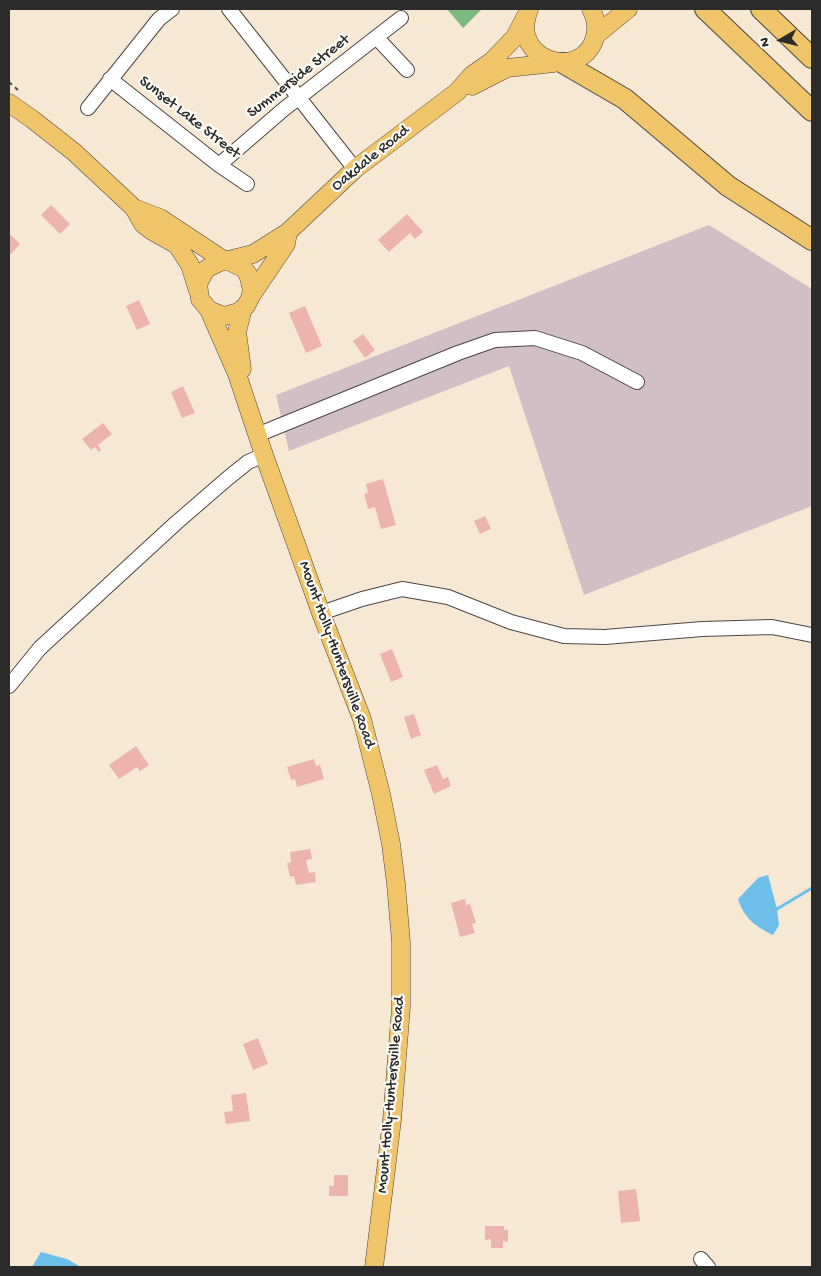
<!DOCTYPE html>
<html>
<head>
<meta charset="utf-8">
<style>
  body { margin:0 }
  #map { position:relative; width:821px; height:1276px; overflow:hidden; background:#f7e8d4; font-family:"Gochi Hand",sans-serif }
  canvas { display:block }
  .frame { position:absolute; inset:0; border:10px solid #2b2b2b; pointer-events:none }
  .north { position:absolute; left:756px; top:15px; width:50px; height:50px; -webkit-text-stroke:4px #fdfcf7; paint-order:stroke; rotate:262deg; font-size:14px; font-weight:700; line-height:20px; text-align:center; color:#2b2b2b }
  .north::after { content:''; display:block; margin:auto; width:18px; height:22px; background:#2b2b2b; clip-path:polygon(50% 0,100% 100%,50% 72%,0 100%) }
</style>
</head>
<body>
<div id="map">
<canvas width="821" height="1276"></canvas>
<div class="frame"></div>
<div class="north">N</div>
</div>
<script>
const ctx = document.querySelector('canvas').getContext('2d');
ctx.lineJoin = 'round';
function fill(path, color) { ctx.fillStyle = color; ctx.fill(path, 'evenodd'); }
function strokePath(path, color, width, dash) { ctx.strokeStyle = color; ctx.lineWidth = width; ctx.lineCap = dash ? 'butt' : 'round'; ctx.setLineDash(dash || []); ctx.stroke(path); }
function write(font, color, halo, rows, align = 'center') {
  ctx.font = font + ' "Gochi Hand",sans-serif'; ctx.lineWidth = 4.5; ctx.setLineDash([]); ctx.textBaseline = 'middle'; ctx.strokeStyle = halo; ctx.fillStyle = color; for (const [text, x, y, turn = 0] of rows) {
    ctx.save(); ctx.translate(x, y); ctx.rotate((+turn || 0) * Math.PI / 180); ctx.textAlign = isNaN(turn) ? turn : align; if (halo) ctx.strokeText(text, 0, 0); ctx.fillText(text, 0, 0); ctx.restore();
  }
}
const industrial = new Path2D(`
  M 709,225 L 812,289 L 812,506 L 584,595 L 509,366 L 289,451 L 276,395 Z`);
const forest = new Path2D(`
  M 447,9 L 482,9 L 463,28 Z`);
const water = new Path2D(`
  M 768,875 L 777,909 L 779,925 L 773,935 C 756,927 744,918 738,899 L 758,878 Z
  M 41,1252 L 67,1259 L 81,1267 L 32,1267 Z`);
const stream = new Path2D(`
  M 774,907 L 777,909 L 812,888`);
const building = new Path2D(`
  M 51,205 L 70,224 L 60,234 L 41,215 Z
  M 407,214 L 423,232 L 415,239 L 410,233 L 389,252 L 378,240 Z
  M 11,235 L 20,244 L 10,255 L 9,237 Z
  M 139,300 L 150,324 L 137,330 L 126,306 Z
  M 305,306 L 322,346 L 306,353 L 289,313 Z
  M 363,334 L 375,350 L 365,358 L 353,341 Z
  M 183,386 L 195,413 L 182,418 L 171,392 Z
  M 103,423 L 112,434 L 98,445 L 101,450 L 99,452 L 95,447 L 91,450 L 82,439 Z
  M 383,479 L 396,525 L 381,529 L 375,507 L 368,509 L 364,494 L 368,493 L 366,484 Z
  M 485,516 L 491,529 L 480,534 L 474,521 Z
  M 392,649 L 403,677 L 391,682 L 380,654 Z
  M 414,714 L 421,735 L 411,739 L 404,717 Z
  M 136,746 L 149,765 L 140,771 L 137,767 L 119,779 L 109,765 Z
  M 314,759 L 316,766 L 320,765 L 324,779 L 297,787 L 295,779 L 291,780 L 287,767 Z
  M 437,765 L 443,779 L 448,777 L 451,786 L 434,794 L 424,770 Z
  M 310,849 L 312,859 L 306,860 L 309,873 L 315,872 L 316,882 L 296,885 L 294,876 L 290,877 L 287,863 L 291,862 L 290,852 Z
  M 465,899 L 466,905 L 470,904 L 476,923 L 472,924 L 475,933 L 460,937 L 451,903 Z
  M 258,1038 L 268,1064 L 253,1070 L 243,1044 Z
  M 246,1093 L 250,1121 L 226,1124 L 224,1112 L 233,1111 L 231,1095 Z
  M 334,1175 L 348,1175 L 348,1196 L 329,1196 L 329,1186 L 334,1186 Z
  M 636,1189 L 640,1221 L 621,1223 L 618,1191 Z
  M 485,1226 L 504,1226 L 504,1230 L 508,1230 L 508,1242 L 503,1241 L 503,1248 L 491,1248 L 491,1239 L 485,1240 Z`);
const path = new Path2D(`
  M 9,82 L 19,91`);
const minor = new Path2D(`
  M 229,9 L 355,169
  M 377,38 L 407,70
  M 110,79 L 219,165 L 247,184
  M 88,108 L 159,19 L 172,9
  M 219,165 L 284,109 L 401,18
  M 257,435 L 458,353 L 495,340 L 535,338 L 582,353 L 637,382
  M 321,613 L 362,599 L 402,589 L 448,597 L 511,622 L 564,636 L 605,637 L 702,629 L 772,627 L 812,635
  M 9,686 L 40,648 L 176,523 L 228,478 L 248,462 L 264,455
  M 701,1259 L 708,1267`);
const major = new Path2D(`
  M 527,16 C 514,57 574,81 593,43 C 598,31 597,20 591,9
  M 595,36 L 628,9
  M 472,86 L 507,68 L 554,63
  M 9,103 L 32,119 L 74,152 L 134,208 L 160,218 L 225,261
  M 134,208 L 143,224 L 152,231 L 177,245 L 190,265 L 198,291
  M 228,261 L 243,268 L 248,274 L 252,290 L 250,298 L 246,306 L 239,312 L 224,316 L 209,310 L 200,299 L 198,284 L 206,269 L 220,262 L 253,254 L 288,232 L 355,169 L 457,92 L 472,75 L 492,61 L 515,37 L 529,10
  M 251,296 L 286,244 L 288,232
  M 209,310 L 237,374 L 264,455 L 321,613 L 362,719 L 381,794 L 391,844 L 396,884 L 401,942 L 401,1007 L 392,1120 L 374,1267
  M 242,369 L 237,332 L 243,308`);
const highway = new Path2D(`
  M 705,9 L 812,111
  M 761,9 L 812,58
  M 563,63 L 625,99 L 728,186 L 812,240`);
const streetNames = [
  ["Summerside Street",299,77,-38],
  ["Sunset Lake Street",189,118,38],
  ["Oakdale Road",371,159,-39],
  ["Mount Holly-Huntersville Road",336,655,70],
  ["Mount Holly-Huntersville Road",392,1095,-85]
];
fill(industrial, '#d2bec5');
fill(forest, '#7bba7a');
fill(water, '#6dbee8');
strokePath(stream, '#6dbee8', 3);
fill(building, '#ecb4ab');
strokePath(minor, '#4a4744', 16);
strokePath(major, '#4a4744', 19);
strokePath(highway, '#4a4744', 22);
strokePath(path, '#4a4744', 2, [4, 4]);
strokePath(minor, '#fff', 14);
strokePath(major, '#f0c469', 18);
strokePath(highway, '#f0c469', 20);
write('16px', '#2b2b2b', '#fdfcf7', streetNames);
</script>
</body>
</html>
